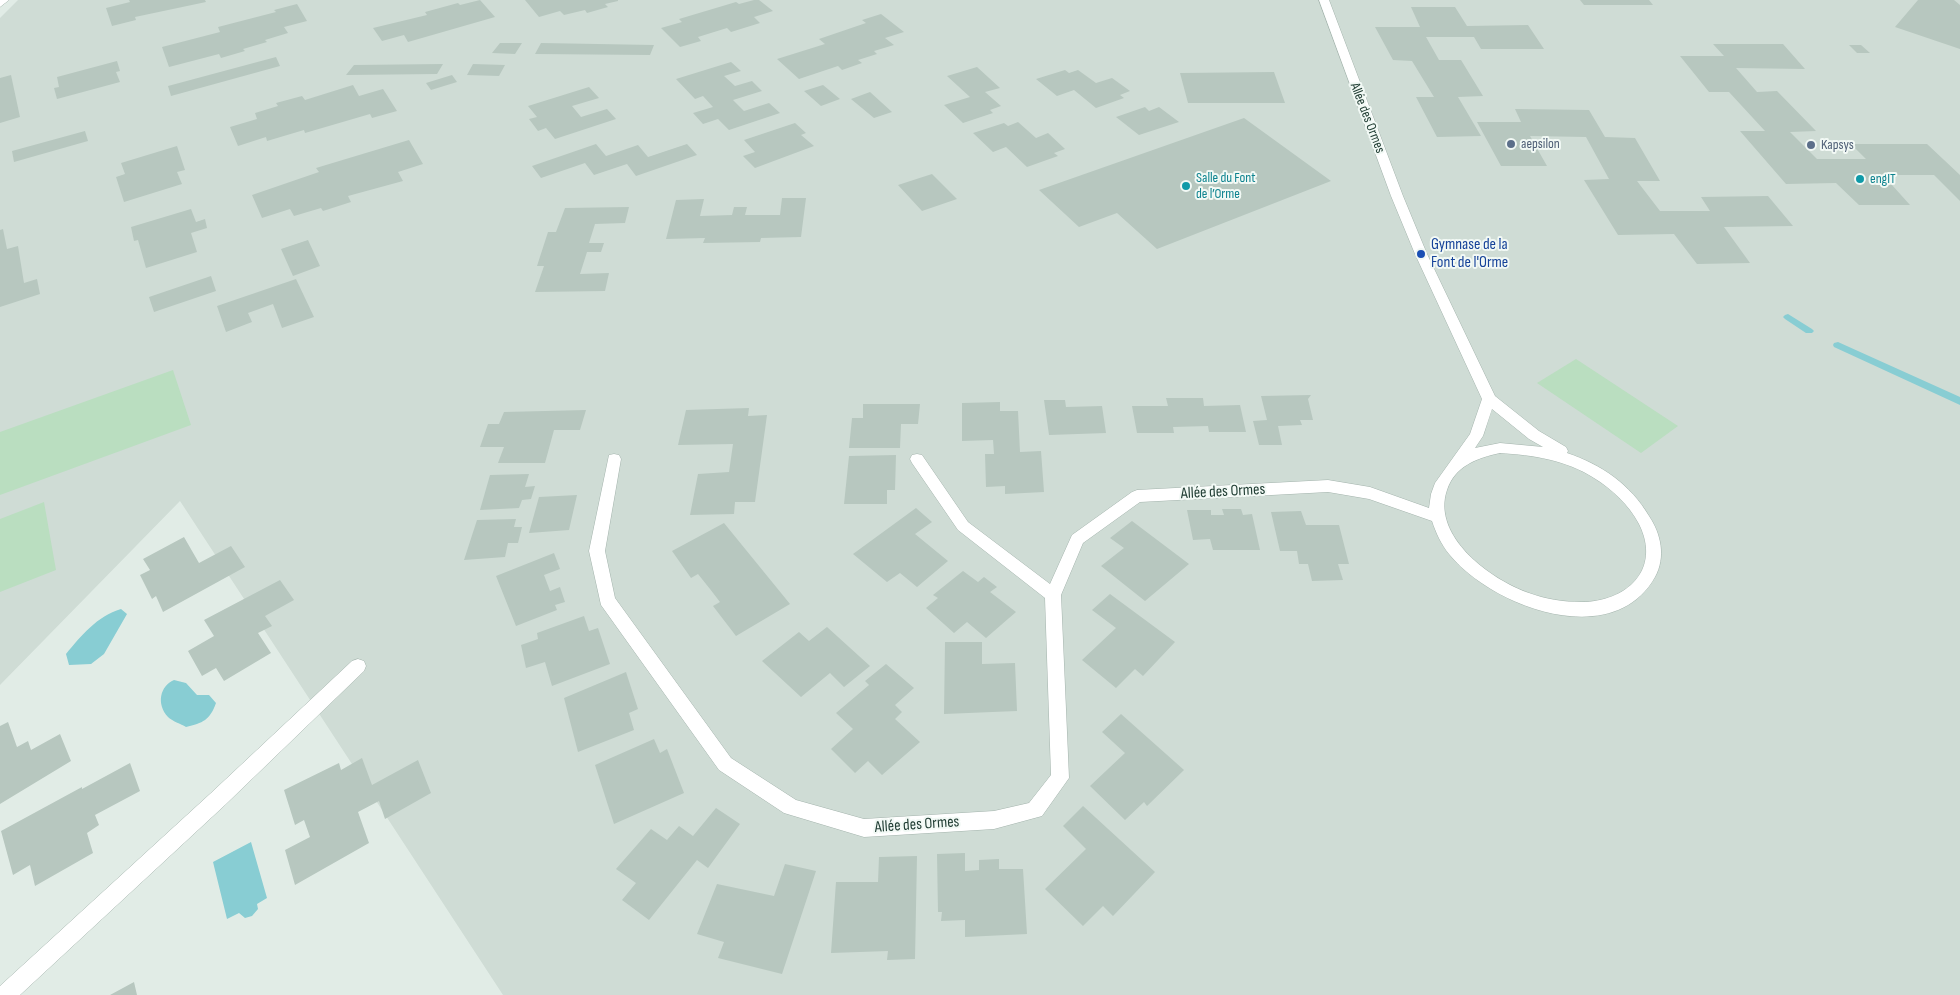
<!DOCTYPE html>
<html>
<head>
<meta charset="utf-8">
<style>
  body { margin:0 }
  canvas { display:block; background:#e1ece6 }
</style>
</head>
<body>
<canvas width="1960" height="995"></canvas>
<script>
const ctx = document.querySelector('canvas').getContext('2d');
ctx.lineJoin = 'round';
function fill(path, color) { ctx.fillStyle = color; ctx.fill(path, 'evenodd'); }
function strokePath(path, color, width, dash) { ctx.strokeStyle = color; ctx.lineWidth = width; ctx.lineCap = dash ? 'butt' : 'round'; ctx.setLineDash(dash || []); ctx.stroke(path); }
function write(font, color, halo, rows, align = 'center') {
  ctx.font = font + ' "Sofia Sans Condensed",sans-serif'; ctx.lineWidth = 4; ctx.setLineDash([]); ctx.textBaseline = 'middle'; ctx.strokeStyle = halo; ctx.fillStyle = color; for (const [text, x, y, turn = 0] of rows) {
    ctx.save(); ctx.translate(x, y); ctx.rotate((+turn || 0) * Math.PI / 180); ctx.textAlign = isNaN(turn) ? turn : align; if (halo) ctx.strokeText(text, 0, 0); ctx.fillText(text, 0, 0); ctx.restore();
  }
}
const built = new Path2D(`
  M 18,0 L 1960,0 L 1960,995 L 503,995 L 180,501 L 0,685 L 0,18 Z`);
const green = new Path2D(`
  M 1576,359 L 1678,426 L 1641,453 L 1537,383 Z
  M 173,370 L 191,425 L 0,495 L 0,432 Z
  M 44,502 L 56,570 L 0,592 L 0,519 Z`);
const water = new Path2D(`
  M 121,609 L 127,614 L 104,654 L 91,664 L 69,665 L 66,654 C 81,636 97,616 121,609 Z
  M 174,680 L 186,683 L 197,695 L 209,695 L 216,703 C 210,720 203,723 186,727 C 181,724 172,721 168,717 C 156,704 160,686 174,680 Z
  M 251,842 L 267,898 L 257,904 L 258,909 L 252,916 L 245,918 L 239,913 L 227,919 L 213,862 Z`);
const stream = new Path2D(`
  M 1788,314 L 1812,329 L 1814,331 L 1812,333 L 1806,333 L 1785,319 L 1783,317 L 1785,315 Z
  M 1838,342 L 1960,397 L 1960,405 L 1834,347 L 1833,345 L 1834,343 Z`);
const building = new Path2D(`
  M 129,0 L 205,0 L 206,2 L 135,17 L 136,20 L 112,26 L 106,8 L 130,2 Z
  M 480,0 L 495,17 L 408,42 L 404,35 L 382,41 L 373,28 L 427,15 L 425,12 L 458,3 L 460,5 Z
  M 525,0 L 618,0 L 618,1 L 605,4 L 608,7 L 587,13 L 585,10 L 564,15 L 560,11 L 539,17 Z
  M 754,0 L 759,0 L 773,11 L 754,17 L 760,23 L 731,32 L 727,28 L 698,37 L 701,41 L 680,47 L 661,28 L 682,22 L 679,19 L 736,2 L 739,4 Z
  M 1580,0 L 1649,0 L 1653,5 L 1584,5 Z
  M 1918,0 L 1954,0 L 1960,5 L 1960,49 L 1895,27 Z
  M 297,4 L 307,21 L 284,27 L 288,33 L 265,40 L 267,42 L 243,49 L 245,51 L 221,58 L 219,54 L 169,67 L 162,47 L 220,32 L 218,27 L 276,12 L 274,10 Z
  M 1411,7 L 1455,7 L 1467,26 L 1528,25 L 1544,49 L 1481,49 L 1474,37 L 1426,37 L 1439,60 L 1461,60 L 1483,96 L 1458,97 L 1481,136 L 1437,137 L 1416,97 L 1434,97 L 1412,61 L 1393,60 L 1375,27 L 1420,27 Z
  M 881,14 L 904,32 L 885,38 L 894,45 L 874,51 L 877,54 L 858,60 L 862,63 L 842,70 L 838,66 L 799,79 L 777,59 L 825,44 L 819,39 L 866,23 L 862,20 Z
  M 500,43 L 522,43 L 515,54 L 492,53 Z
  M 541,43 L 654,45 L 650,55 L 535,54 Z
  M 1713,44 L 1783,44 L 1805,69 L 1736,68 L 1757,92 L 1777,91 L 1816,131 L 1790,132 L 1817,159 L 1866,159 L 1851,144 L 1927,144 L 1960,175 L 1960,201 L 1934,175 L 1883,175 L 1910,205 L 1859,205 L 1836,183 L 1786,184 L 1740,131 L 1765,131 L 1729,92 L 1709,92 L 1680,56 L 1724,56 Z
  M 1849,45 L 1861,45 L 1870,53 L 1857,53 Z
  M 276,57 L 280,66 L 171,96 L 168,86 Z
  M 117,61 L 120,71 L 116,72 L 120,82 L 57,99 L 54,88 L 59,87 L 57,77 Z
  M 731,62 L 741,71 L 724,76 L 735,86 L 752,81 L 762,91 L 733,100 L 744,111 L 769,103 L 780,113 L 729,130 L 718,119 L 703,124 L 693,113 L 713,107 L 703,96 L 695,99 L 676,79 Z
  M 443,64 L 437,74 L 346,75 L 354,65 Z
  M 473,64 L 505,65 L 499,76 L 467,75 Z
  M 977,67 L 1000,88 L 985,92 L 1001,106 L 990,110 L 993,113 L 963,123 L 944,105 L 970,97 L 947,76 Z
  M 1065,70 L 1069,73 L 1078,70 L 1096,83 L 1112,78 L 1130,91 L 1120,95 L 1124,98 L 1096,108 L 1074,90 L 1057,96 L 1036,79 Z
  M 1274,72 L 1285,103 L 1188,103 L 1180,73 Z
  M 11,75 L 20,117 L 0,123 L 0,78 Z
  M 452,75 L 457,82 L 431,90 L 426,83 Z
  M 353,85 L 359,96 L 383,89 L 397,111 L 372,118 L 370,114 L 305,133 L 304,130 L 267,141 L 266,137 L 238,146 L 230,127 L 257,119 L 255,113 L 278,106 L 276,103 L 302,96 L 305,100 Z
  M 823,85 L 840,99 L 821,106 L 804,91 Z
  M 589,87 L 599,98 L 572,106 L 581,117 L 607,109 L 616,119 L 555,139 L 546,128 L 538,131 L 529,119 L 537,117 L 528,106 Z
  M 870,92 L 892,112 L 874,118 L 851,99 Z
  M 1145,107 L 1149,111 L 1159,107 L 1179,122 L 1139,135 L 1116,117 Z
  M 1515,109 L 1589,110 L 1605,137 L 1635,138 L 1660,181 L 1637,181 L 1660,211 L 1710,211 L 1701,197 L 1768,196 L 1793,226 L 1724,227 L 1750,263 L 1697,264 L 1674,234 L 1618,235 L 1584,180 L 1609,179 L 1586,137 L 1530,136 L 1547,166 L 1501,166 L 1477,122 L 1521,122 Z
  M 1244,118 L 1331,181 L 1157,249 L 1117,213 L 1079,227 L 1039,190 Z
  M 1018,122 L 1036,138 L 1048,133 L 1065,149 L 1054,153 L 1058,156 L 1027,167 L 1006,147 L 993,152 L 973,133 L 1004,123 L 1008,126 Z
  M 795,123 L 806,133 L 801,135 L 814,146 L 755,168 L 743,156 L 755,152 L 744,140 Z
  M 85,131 L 88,141 L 14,162 L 12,151 Z
  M 409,140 L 423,164 L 398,172 L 403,181 L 348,196 L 351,202 L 323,211 L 321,208 L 294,216 L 290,209 L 262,218 L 252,195 L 319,172 L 316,168 Z
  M 596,144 L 606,156 L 638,145 L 648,157 L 687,144 L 697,155 L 636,176 L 627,164 L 594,175 L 585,163 L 541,178 L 532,166 Z
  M 177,146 L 185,170 L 177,172 L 182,184 L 124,202 L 116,177 L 125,174 L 121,163 Z
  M 932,174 L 957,199 L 922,211 L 898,185 Z
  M 782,198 L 806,198 L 801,237 L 761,238 L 760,242 L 703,243 L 705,238 L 666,239 L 676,200 L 704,199 L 700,216 L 732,215 L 734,207 L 747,207 L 745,215 L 780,215 Z
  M 629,207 L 625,223 L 595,224 L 589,243 L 604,243 L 601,252 L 587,252 L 580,274 L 609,273 L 605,291 L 535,292 L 544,266 L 537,266 L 548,232 L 556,232 L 565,208 Z
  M 191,209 L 196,222 L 205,219 L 207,228 L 191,233 L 197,252 L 146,268 L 138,240 L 134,241 L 131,227 Z
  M 3,229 L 7,249 L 18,246 L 24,283 L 37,279 L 40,294 L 0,307 L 0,230 Z
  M 308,240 L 320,266 L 293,276 L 281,249 Z
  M 211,276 L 216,291 L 154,312 L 149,297 Z
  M 296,279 L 314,317 L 282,328 L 273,304 L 248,313 L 252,322 L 226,332 L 217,306 Z
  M 1311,395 L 1308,399 L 1313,420 L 1300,420 L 1302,425 L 1278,426 L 1282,445 L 1259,445 L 1253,421 L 1267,420 L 1261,396 Z
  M 1166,398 L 1203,398 L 1204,406 L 1240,405 L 1246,432 L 1209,432 L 1208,426 L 1173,427 L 1174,433 L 1137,433 L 1132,406 L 1168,406 Z
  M 1044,400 L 1065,400 L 1066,407 L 1102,406 L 1106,433 L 1049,435 Z
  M 1000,402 L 1000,411 L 1018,411 L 1020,452 L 1041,451 L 1044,492 L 1005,494 L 1005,486 L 986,487 L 985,454 L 994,454 L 993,440 L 962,441 L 962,403 Z
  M 863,404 L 920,404 L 918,424 L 901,424 L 900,448 L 849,448 L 852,418 L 863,418 Z
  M 749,408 L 748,416 L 767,415 L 755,502 L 735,502 L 734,514 L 690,515 L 698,474 L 729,472 L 733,444 L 678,445 L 686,410 Z
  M 586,410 L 580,430 L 554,430 L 545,463 L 498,463 L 504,447 L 480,447 L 488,424 L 499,424 L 504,412 Z
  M 896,455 L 895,490 L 887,490 L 887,504 L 844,504 L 849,456 Z
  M 529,474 L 525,487 L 535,486 L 531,499 L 522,500 L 519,508 L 480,510 L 490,475 Z
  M 577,495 L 569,530 L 529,533 L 539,497 Z
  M 916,508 L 932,522 L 915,534 L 948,561 L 917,587 L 900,573 L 887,582 L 853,554 Z
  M 1222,509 L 1241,509 L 1243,515 L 1252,514 L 1260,550 L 1213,550 L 1210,539 L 1193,540 L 1187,510 L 1211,510 L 1211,515 L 1224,515 Z
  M 1301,511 L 1306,525 L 1339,525 L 1349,564 L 1338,564 L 1343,580 L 1312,581 L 1308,564 L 1299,564 L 1297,551 L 1280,551 L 1271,512 Z
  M 516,519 L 514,527 L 522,527 L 518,543 L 508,543 L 505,557 L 464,560 L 477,520 Z
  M 1132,521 L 1189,564 L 1145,601 L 1101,566 L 1124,548 L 1110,538 Z
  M 724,523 L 790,604 L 736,636 L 713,606 L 720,602 L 710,589 L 698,574 L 691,578 L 672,551 Z
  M 184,537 L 199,563 L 231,546 L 245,567 L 163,612 L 156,596 L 152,599 L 140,575 L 150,570 L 143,559 Z
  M 554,553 L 560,569 L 544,575 L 550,591 L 560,587 L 565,602 L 555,605 L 557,610 L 516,626 L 496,576 Z
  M 963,571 L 978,582 L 984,577 L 997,587 L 990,592 L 1016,612 L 986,638 L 967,622 L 954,633 L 926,608 L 938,598 L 933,595 Z
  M 280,580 L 294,600 L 265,616 L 272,626 L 258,633 L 271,653 L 224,681 L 216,668 L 202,676 L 188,651 L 214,636 L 204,620 Z
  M 1110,594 L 1175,642 L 1143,676 L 1135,669 L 1116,688 L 1082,660 L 1116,628 L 1092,610 Z
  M 584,616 L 589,631 L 598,628 L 610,664 L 552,686 L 545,662 L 526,668 L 521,645 L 538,639 L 537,633 Z
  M 827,627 L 870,666 L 844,687 L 830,673 L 801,697 L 762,661 L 799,632 L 809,641 Z
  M 945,642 L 982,642 L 982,664 L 1015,663 L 1017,711 L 944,714 Z
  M 886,664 L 914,688 L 895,705 L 902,712 L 895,719 L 920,742 L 882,775 L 868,761 L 855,773 L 831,749 L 853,729 L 836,713 L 869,685 L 865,681 Z
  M 626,672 L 638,709 L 629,713 L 634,730 L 578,752 L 564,698 Z
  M 1121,714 L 1184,770 L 1147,806 L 1144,802 L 1125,820 L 1090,786 L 1125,753 L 1102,732 Z
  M 8,722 L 17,747 L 28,741 L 31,750 L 60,734 L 71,761 L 0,804 L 0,726 Z
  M 654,739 L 660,753 L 667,749 L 684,793 L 614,824 L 595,765 Z
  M 362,758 L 372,785 L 418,760 L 431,793 L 385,819 L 379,801 L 358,812 L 369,843 L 295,885 L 285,850 L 310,837 L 304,820 L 295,825 L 284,790 L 339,763 L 341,770 Z
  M 130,763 L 140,791 L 95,815 L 99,825 L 87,833 L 93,853 L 35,886 L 30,865 L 13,875 L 1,831 L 82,787 L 82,789 Z
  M 1083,806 L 1155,872 L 1113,916 L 1103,906 L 1083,926 L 1045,889 L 1086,849 L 1063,826 Z
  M 716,808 L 740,824 L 708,868 L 697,860 L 649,920 L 622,900 L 636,883 L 616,869 L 651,829 L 667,840 L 679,826 L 693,836 Z
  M 965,853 L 965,871 L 979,870 L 979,860 L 999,859 L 999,869 L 1023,869 L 1027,934 L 965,937 L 965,920 L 941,921 L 942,912 L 938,912 L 937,854 Z
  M 917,856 L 915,959 L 887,960 L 888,951 L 831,953 L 836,882 L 878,882 L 879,857 Z
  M 785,864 L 816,871 L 782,974 L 718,958 L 724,942 L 697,934 L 717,884 L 774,896 Z
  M 134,982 L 137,995 L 110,995 Z`);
const street = new Path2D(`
  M 0,0 L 9,0 L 0,7 Z
  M 1319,0 L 1329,0 L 1403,196 L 1427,254 L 1495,396 L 1539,431 L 1566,447 L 1568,451 L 1567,453 C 1602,465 1630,484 1649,516 C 1661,534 1666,557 1655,577 C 1613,652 1492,607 1449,554 C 1441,544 1436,533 1432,521 L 1369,499 L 1328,492 L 1140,502 L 1083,543 L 1061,595 L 1069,778 L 1042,816 L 994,829 L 864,837 L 784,813 L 719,770 L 601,605 L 589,551 L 609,455 L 614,454 L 619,455 L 621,459 L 605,551 L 615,598 L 731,758 L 796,800 L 864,819 L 994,811 L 1029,803 L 1051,775 L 1045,598 L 958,530 L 912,463 L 910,459 L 912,455 L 917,454 L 922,455 L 968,522 L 1050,584 L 1072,535 L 1132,492 L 1137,490 L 1328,480 L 1370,487 L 1429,508 L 1431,494 L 1435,483 L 1470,434 L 1482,399 L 1415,254 L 1391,196 ZM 1492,409 L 1529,439 L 1543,447 L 1500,443 L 1475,448 L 1483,436 ZM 1500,453 C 1533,455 1566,460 1594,478 C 1612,489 1629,505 1639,524 C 1662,570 1626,602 1581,602 C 1563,602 1545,599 1529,593 C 1491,580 1431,536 1447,490 C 1455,466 1477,458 1500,453 Z
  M 358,659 L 364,661 L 366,666 L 364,671 L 225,805 L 20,995 L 0,995 L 0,986 L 211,793 L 352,661 Z`);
const markers = [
  [1511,144,5,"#5c6f8a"],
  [1811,145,5,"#5c6f8a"],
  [1860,179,5,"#0f9aa8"],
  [1186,186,5,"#0f9aa8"],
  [1421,254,5,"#1a4fb4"]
];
const farStreetnames = [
  ["Allée des Ormes",1367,118,69]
];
const farServicenames = [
  ["aepsilon",1521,144],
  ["Kapsys",1821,145]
];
const farCulturenames = [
  ["Salle du Font",1196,178],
  ["de l’Orme",1196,194],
  ["engIT",1870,179]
];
const transitNames = [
  ["Gymnase de la",1431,245],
  ["Font de l'Orme",1431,263]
];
const streetNames = [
  ["Allée des Ormes",1223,492,-3],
  ["Allée des Ormes",917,825,-4]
];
fill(built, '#cfdcd5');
fill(green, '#badec0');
fill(water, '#88cdd3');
fill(stream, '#88cdd3');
fill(building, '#b7c7bf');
strokePath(street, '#a4b4ad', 1);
fill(street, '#fff');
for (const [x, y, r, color] of markers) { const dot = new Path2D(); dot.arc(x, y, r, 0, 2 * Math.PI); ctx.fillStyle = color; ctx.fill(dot); strokePath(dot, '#f2f9f5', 2); }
write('14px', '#213e34', '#f2f9f5', farStreetnames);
write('14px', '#4e5e75', '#f2f9f5', farServicenames, 'left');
write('14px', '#0d838f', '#f2f9f5', farCulturenames, 'left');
write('16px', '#164399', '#f2f9f5', transitNames, 'left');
write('16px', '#213e34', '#f2f9f5', streetNames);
</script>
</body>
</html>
